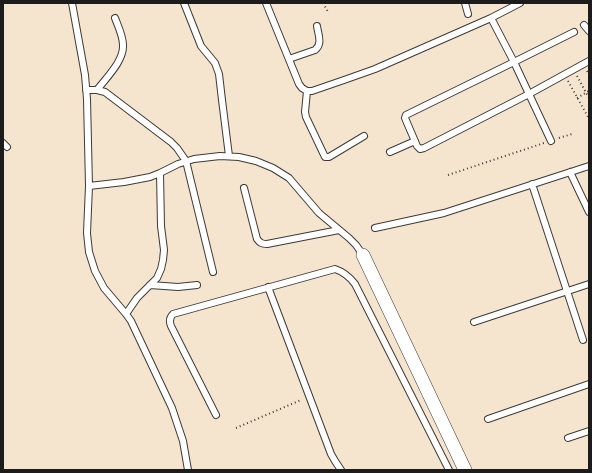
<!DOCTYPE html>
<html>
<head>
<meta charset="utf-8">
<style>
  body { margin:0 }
  #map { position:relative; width:592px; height:473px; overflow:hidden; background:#f5e5ce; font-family:"Patrick Hand",sans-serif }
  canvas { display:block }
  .frame { position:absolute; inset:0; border:4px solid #1c1c1c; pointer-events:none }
</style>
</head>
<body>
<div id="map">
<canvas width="592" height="473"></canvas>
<div class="frame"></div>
</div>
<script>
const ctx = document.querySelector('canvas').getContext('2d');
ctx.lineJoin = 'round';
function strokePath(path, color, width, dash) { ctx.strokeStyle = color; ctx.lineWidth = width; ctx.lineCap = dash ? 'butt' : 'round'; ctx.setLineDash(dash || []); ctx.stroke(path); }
const path = new Path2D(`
  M 323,3 L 328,12
  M 587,71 L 589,75
  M 577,76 L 589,98
  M 568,81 L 588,117
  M 577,98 L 589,91
  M 559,138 L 572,134
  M 448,175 L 544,143
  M 236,428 L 301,400`);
const lane = new Path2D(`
  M 72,3 L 85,75 L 87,99 L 89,186 L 87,233 L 89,252 L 95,271 L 104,288 L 126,314 L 131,321 L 172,408 L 183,441 L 188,470
  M 184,3 L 201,46 L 215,63 L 219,74 L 222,100 L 229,156
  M 266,3 L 299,84 L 302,88 L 307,91 L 312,91 L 344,80 L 375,69 L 491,18 L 520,3
  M 465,3 L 468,14
  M 491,18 L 514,62 L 551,141
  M 584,25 L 589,31
  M 574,32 L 514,62 L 406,115 L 405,118 L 417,146 L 420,149 L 424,148 L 529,94 L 589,61
  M 289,59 L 315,50 C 323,44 318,34 317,26
  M 86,90 L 97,90 L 105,92 L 171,142 L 177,148 L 186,161 L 213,272
  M 97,90 C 106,78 124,61 123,45 C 123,36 118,26 115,18
  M 307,91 L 305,112 L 306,117 L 325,157 L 329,157 L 364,136
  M 3,143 L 7,147
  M 390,152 L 415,141
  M 570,172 L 589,212
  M 532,184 L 583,340
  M 89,186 L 124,182 L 150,177 L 160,173 L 178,164 L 194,159 L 220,156 L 239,157 L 256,161 L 273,168 L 289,178 L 319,213 L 349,238 L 356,245 L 363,255
  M 244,188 L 257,239 C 260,243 262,244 267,244 L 339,230
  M 375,228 L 444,213 L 589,166
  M 150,285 L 178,287 L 197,285
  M 268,287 L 331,454 L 335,461 L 341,470
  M 126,314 L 137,298 L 157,278 L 161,269 L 163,260 L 164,250 L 161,226 L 160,173
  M 474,322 L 589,284
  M 216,415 L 171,326 C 169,321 170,317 173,314 L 335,269 C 344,272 349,276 355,284 L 449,470
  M 488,419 L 589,384
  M 568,438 L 589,431`);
const street = new Path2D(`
  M 363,255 L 465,470`);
strokePath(lane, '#3d3a37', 8);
strokePath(street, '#3d3a37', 14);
strokePath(path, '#3d3a37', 2, [1, 3]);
strokePath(lane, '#fff', 6);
strokePath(street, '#fff', 13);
</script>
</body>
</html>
